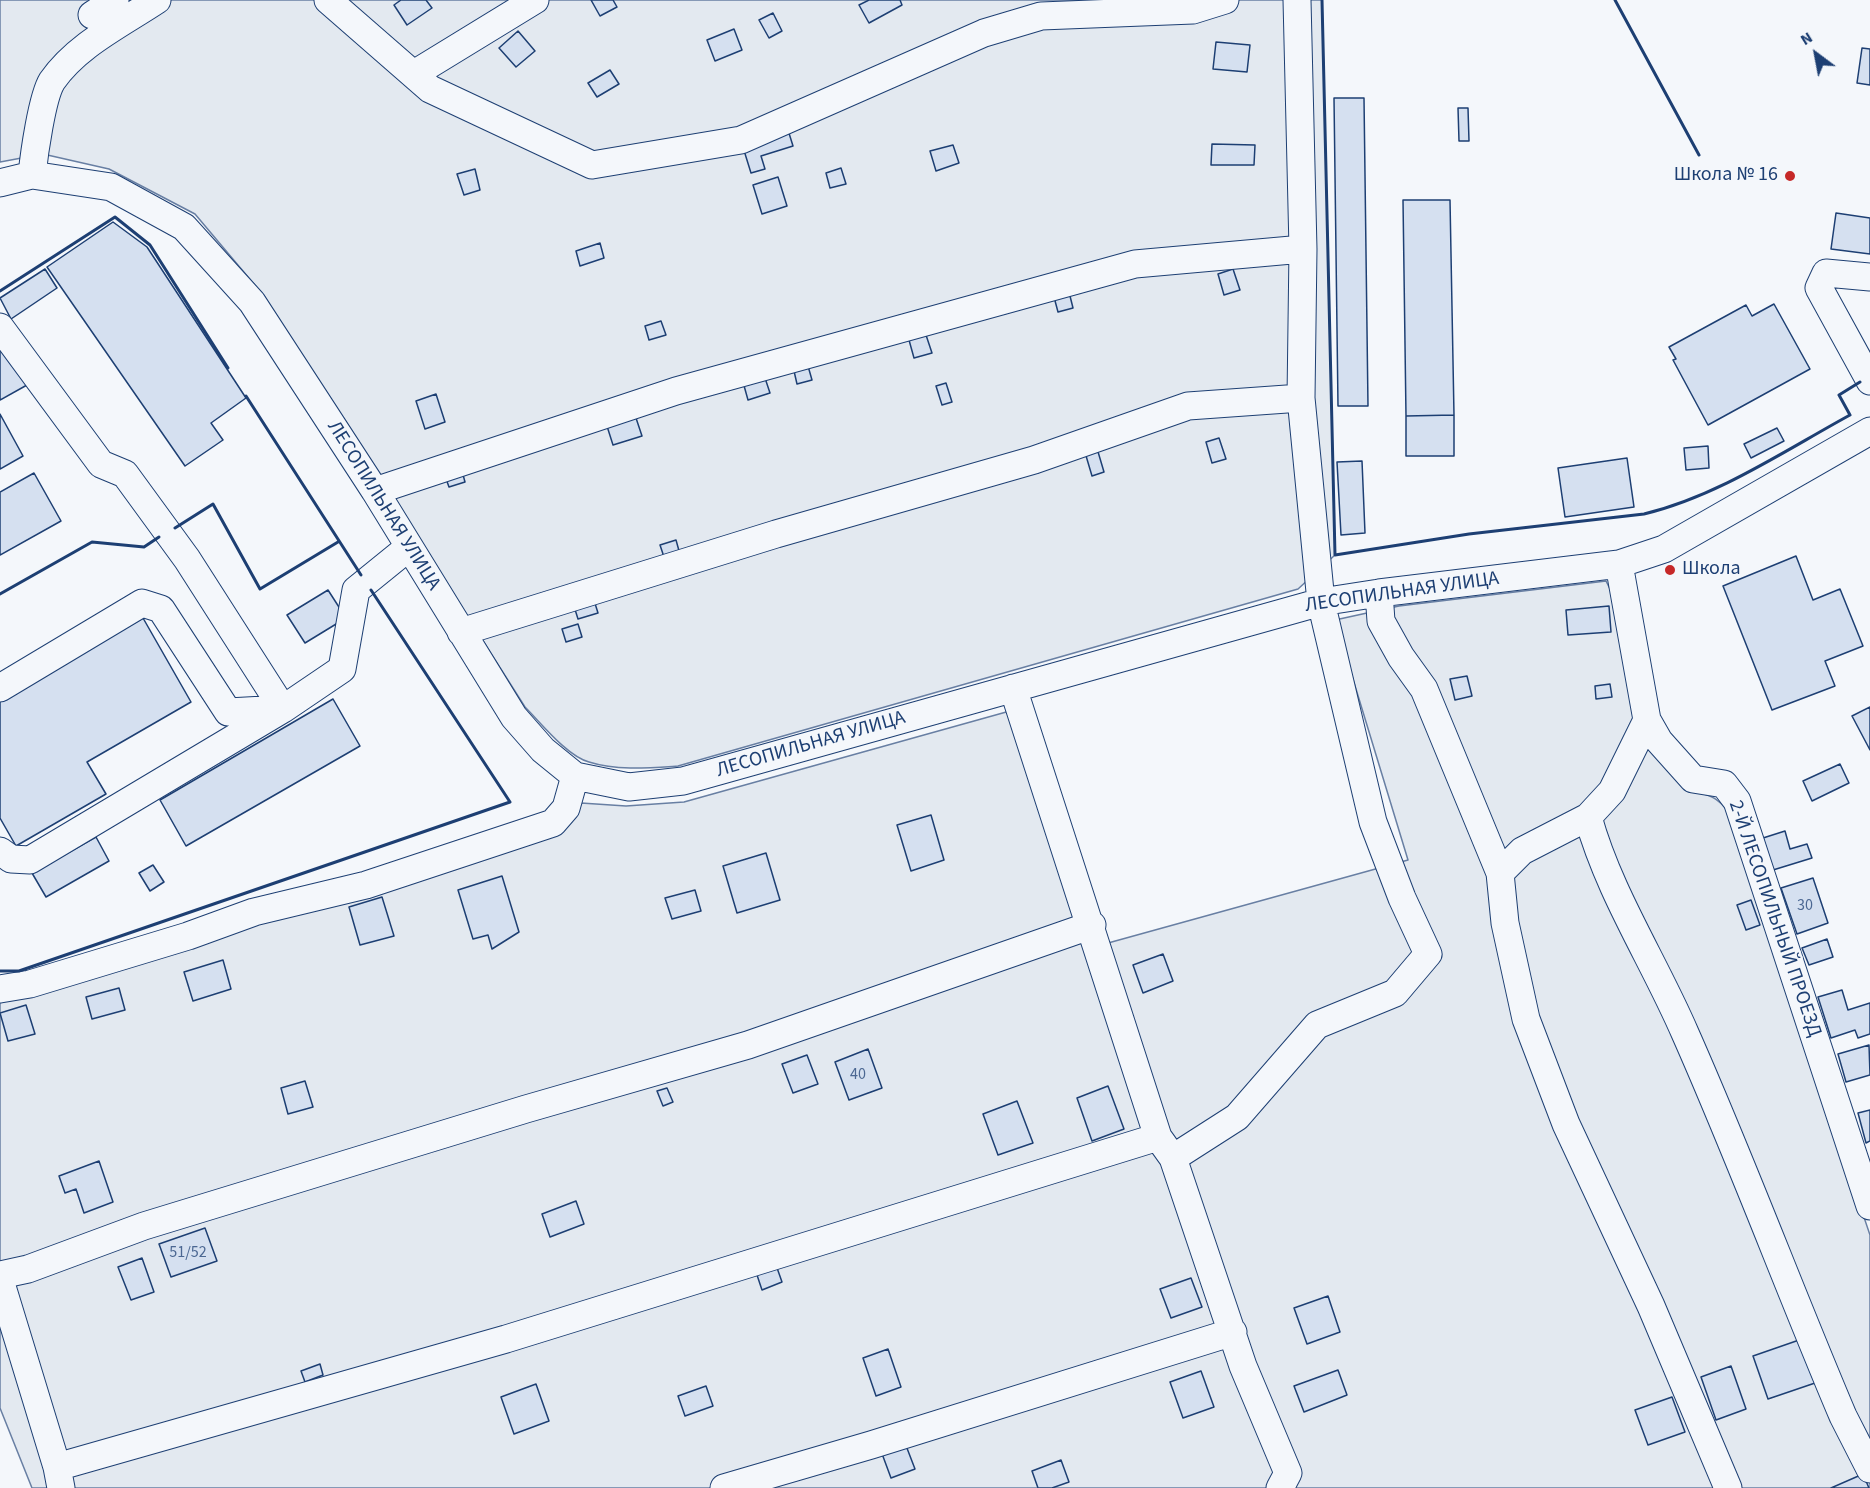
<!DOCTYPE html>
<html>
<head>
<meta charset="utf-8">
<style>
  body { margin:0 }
  #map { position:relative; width:1870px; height:1488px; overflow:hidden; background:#f4f7fb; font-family:"Source Sans 3",sans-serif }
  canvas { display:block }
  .north { position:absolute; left:1786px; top:24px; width:60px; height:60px; -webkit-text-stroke:4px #f4f7fb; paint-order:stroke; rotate:328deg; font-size:16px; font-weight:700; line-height:24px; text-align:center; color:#1d3f73 }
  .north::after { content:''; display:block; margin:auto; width:21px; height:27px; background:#1d3f73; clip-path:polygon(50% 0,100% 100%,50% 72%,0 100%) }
</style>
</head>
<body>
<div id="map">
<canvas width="1870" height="1488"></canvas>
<div class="north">N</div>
</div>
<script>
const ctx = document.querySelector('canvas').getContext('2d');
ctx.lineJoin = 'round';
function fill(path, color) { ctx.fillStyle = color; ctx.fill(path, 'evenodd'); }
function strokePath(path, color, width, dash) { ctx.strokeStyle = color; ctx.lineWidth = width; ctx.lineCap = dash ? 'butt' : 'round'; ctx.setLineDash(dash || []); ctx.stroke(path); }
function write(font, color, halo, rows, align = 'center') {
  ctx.font = font + ' "Source Sans 3",sans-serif'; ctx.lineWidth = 4.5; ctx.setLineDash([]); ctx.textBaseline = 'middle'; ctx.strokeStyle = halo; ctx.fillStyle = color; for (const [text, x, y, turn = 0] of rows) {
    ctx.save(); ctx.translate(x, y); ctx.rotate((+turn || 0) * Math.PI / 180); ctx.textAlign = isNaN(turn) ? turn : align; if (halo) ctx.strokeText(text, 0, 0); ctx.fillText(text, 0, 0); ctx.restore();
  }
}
const green = new Path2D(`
  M 0,0 L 1322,0 L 1335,555 L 1298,589 L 678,766 C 649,768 617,771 589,762 C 567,756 541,723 525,707 L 264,296 L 195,214 L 109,169 L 43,154 L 0,162 Z
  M 1606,581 L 1616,601 L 1645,749 C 1676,756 1670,777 1691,788 C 1707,797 1715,794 1727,810 L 1870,1235 L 1870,1488 L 32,1488 L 0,1408 L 0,992 L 581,803 L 626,806 L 684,802 L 1017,709 L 1090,948 L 1408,860 L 1335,620 L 1399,606 Z`);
const building = new Path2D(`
  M 401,0 L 426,0 L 432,8 L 407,25 L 394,5 Z
  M 591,0 L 613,0 L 617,7 L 600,16 Z
  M 869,0 L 900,0 L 902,5 L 869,23 L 859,5 Z
  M 773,13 L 782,31 L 769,38 L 759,20 Z
  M 734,29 L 742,50 L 715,61 L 707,40 Z
  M 518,31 L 535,51 L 516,67 L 499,48 Z
  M 1216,42 L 1250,45 L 1247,72 L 1213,69 Z
  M 1862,48 L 1870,49 L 1870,85 L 1857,83 Z
  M 610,70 L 619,84 L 597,97 L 588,83 Z
  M 1334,98 L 1364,98 L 1368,406 L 1338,406 Z
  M 1458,108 L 1468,108 L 1469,141 L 1459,141 Z
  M 788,130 L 793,146 L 761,156 L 765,169 L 751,173 L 742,144 Z
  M 1212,144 L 1255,145 L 1254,165 L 1211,165 Z
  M 953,145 L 959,163 L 936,171 L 930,151 Z
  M 841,168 L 846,184 L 830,188 L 826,173 Z
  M 475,169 L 480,190 L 464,195 L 457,174 Z
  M 778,177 L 787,206 L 762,214 L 753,185 Z
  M 1403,200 L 1450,200 L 1454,415 L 1406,416 Z
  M 1836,213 L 1870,218 L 1870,254 L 1831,249 Z
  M 113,222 L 147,247 L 246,398 L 211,423 L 223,440 L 185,466 L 47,267 Z
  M 600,243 L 604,258 L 580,266 L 576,251 Z
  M 45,269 L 57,288 L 11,319 L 0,298 Z
  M 1233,269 L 1240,290 L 1224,295 L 1218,274 Z
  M 1069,292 L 1073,308 L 1058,312 L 1054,297 Z
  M 1774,304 L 1810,369 L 1708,425 L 1673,360 L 1676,359 L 1669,347 L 1746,305 L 1752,316 Z
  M 661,321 L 666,335 L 649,340 L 645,326 Z
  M 926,335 L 932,353 L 914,358 L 909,340 Z
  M 0,346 L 27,385 L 0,400 Z
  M 808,366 L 812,380 L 797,384 L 794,371 Z
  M 764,375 L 770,393 L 748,400 L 743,382 Z
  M 946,383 L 952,402 L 942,405 L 936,386 Z
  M 436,394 L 445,422 L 425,429 L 416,401 Z
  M 0,414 L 23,456 L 0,469 Z
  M 635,415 L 642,436 L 613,445 L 606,423 Z
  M 1454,415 L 1454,456 L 1406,456 L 1406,416 Z
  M 1777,428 L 1784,441 L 1751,458 L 1744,444 Z
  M 1219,438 L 1226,459 L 1212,463 L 1206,442 Z
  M 1096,445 L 1104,472 L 1092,476 L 1084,449 Z
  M 1708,446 L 1709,468 L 1686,470 L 1684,448 Z
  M 1627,458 L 1634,507 L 1565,517 L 1558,468 Z
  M 1362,461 L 1365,533 L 1341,535 L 1337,462 Z
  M 462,471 L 465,482 L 449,487 L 445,476 Z
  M 34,473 L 61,521 L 0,555 L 0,492 Z
  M 676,540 L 681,558 L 666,563 L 660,545 Z
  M 1796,556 L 1813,600 L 1840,589 L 1863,646 L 1825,661 L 1835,686 L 1772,710 L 1723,586 Z
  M 328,590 L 346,618 L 305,643 L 287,615 Z
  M 593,597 L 598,613 L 578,619 L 573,603 Z
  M 1609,606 L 1611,632 L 1568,635 L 1566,610 Z
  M 143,618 L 191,702 L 87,762 L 106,794 L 16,846 L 0,818 L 0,700 Z
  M 578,624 L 582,637 L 566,642 L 562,629 Z
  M 1467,676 L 1472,696 L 1455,700 L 1450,679 Z
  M 1610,684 L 1612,697 L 1596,699 L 1595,686 Z
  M 333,699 L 360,746 L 186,846 L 160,800 Z
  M 1870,707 L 1870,750 L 1852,716 Z
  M 1840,764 L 1849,783 L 1812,801 L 1803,781 Z
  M 931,815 L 944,860 L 911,871 L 897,825 Z
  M 1785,831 L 1790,849 L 1807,844 L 1812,858 L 1773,870 L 1763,838 Z
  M 96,837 L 109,861 L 46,897 L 32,873 Z
  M 766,853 L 780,900 L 737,913 L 723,866 Z
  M 153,865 L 164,882 L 150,891 L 139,873 Z
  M 502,876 L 519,932 L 492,949 L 488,935 L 473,939 L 458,890 Z
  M 1813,878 L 1828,923 L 1797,934 L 1781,888 Z
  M 695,890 L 701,911 L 672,919 L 665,898 Z
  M 382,897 L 394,936 L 360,945 L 349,907 Z
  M 1751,900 L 1760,925 L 1746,930 L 1737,905 Z
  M 1827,939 L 1833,957 L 1809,965 L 1802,948 Z
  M 1163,954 L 1173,981 L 1143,993 L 1133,965 Z
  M 223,960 L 231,989 L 193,1001 L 184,972 Z
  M 119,988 L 125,1010 L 92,1019 L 86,997 Z
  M 1842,990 L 1848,1010 L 1870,1003 L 1870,1034 L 1858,1038 L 1855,1030 L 1831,1038 L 1818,997 Z
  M 26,1005 L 35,1034 L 8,1041 L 0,1013 Z
  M 1869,1045 L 1870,1075 L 1846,1082 L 1838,1054 Z
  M 868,1049 L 882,1088 L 849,1100 L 835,1062 Z
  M 807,1055 L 818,1084 L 793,1093 L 782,1064 Z
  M 305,1081 L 313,1107 L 288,1114 L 281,1088 Z
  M 1108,1086 L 1124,1129 L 1092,1141 L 1077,1098 Z
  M 667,1088 L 673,1102 L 663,1106 L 657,1091 Z
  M 1017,1101 L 1033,1143 L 998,1155 L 983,1114 Z
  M 1870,1110 L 1870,1141 L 1866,1143 L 1858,1113 Z
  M 99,1161 L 113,1202 L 84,1213 L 76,1189 L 65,1193 L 59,1176 Z
  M 576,1201 L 584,1224 L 550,1237 L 542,1214 Z
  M 205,1228 L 217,1261 L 171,1277 L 159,1244 Z
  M 142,1258 L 154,1292 L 131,1300 L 118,1267 Z
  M 776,1265 L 782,1282 L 762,1290 L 756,1272 Z
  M 1191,1278 L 1202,1307 L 1171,1318 L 1160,1289 Z
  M 1328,1296 L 1340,1332 L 1307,1344 L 1294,1308 Z
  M 1802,1339 L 1818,1382 L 1768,1399 L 1753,1356 Z
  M 888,1349 L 901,1387 L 876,1396 L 863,1358 Z
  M 320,1364 L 323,1375 L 305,1382 L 301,1371 Z
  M 1731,1366 L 1746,1409 L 1716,1420 L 1701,1377 Z
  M 1338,1370 L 1347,1395 L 1304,1412 L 1294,1386 Z
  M 1201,1371 L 1214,1407 L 1183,1418 L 1170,1382 Z
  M 536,1384 L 549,1421 L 514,1434 L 501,1397 Z
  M 706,1386 L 713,1406 L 685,1416 L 678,1396 Z
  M 1672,1397 L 1685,1432 L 1648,1445 L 1635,1410 Z
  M 905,1443 L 915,1469 L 891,1478 L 881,1451 Z
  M 1061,1460 L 1069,1482 L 1052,1488 L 1038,1488 L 1032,1471 Z
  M 1863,1474 L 1869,1488 L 1831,1488 Z`);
const minor = new Path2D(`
  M 328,0 L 430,89 L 592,165 L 741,140 L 984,33 L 1041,16 L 1193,10 L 1225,0
  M 92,15 L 115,0
  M 414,74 L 535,0
  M 32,175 C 34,155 42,97 52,81 C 77,45 121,24 157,0
  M 0,183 L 32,175 L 111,187 L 184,227 L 252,302 L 375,491 L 514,717 L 543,750 L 575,776 L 629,787 L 683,781 L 1321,602 L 1379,593 L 1619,564 L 1664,549 L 1870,431
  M 1870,277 L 1826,273 L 1819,288 L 1870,381
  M 0,327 L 101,464 L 125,474 L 187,559 L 283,709 L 30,860 L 11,859 L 0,851
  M 375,491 L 676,391 L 1135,264 L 1303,249
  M 1619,564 L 1647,720 L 1659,741 L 1693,779 L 1724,784 L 1737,801 L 1870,1206
  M 1379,593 L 1381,621 L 1401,657 L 1424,689 L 1500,873
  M 461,632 L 776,534 L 1034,460 L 1188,406 L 1301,398
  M 0,688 L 142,603 L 161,609 L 228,712 L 283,709 L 342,669 L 356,590 L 409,547
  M 1013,688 L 1158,1137 L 1173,1158 L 1243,1366 L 1288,1473 L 1280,1488
  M 1647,720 L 1612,791 L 1588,817 L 1522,851 L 1500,873 L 1505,923 L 1526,1019 L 1566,1124 L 1651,1306 L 1728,1488
  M 1588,817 C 1609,893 1654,961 1685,1033 C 1741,1159 1789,1289 1843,1416 L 1870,1469
  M 0,989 L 30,984 L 188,936 L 254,912 L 366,885 L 553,823 L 566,808 L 575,776
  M 1173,1158 L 1237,1117 L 1317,1025 L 1395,993 L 1428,954 L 1402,898 L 1373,822 L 1321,602 L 1301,398 L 1303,249 L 1297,0
  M 0,1275 L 28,1269 L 144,1226 L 526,1109 L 748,1045 L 1092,925
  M 0,1280 L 57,1467
  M 61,1488 L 57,1467 L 506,1339 L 1158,1137
  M 724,1488 L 871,1445 L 1233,1332`);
const wall = new Path2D(`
  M 1322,0 L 1335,555 L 1469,534 L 1644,514 C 1718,496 1784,451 1850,415 L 1839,395 L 1860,382
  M 1615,0 L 1699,155
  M 0,291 L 115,217 L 150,245 L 228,368
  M 246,396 L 361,575
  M 175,528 L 213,504 L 260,589 L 338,542
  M 0,594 L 92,542 L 144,547 L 159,537
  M 0,971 L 19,971 L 510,802 L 371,590`);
const markers = [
  [1790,176,6,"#c62828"],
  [1670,570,6,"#c62828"]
];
const numberNames = [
  ["30",1805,906],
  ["40",858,1075],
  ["51/52",188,1253]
];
const poiNames = [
  ["Школа № 16",1778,176],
  ["Школа",1682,570,"left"]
];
const streetNames = [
  ["ЛЕСОПИЛЬНАЯ УЛИЦА",383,506,58],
  ["ЛЕСОПИЛЬНАЯ УЛИЦА",1402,593,-8],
  ["ЛЕСОПИЛЬНАЯ УЛИЦА",811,745,-16],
  ["2-Й ЛЕСОПИЛЬНЫЙ ПРОЕЗД",1774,919,71]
];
fill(green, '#e3e9f0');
strokePath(green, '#687fa3', 1.5);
fill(building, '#d5e0f0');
strokePath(building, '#1d3f73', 1.5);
strokePath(minor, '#1d3f73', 29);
strokePath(minor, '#f4f7fb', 27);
strokePath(wall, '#1d3f73', 3);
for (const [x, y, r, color] of markers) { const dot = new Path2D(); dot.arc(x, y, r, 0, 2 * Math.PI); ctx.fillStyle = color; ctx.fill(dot); strokePath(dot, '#f4f7fb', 2); }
write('16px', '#4b6792', null, numberNames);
write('20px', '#1d3f73', '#f4f7fb', poiNames, 'right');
write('20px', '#1d3f73', '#f4f7fb', streetNames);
</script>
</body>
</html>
